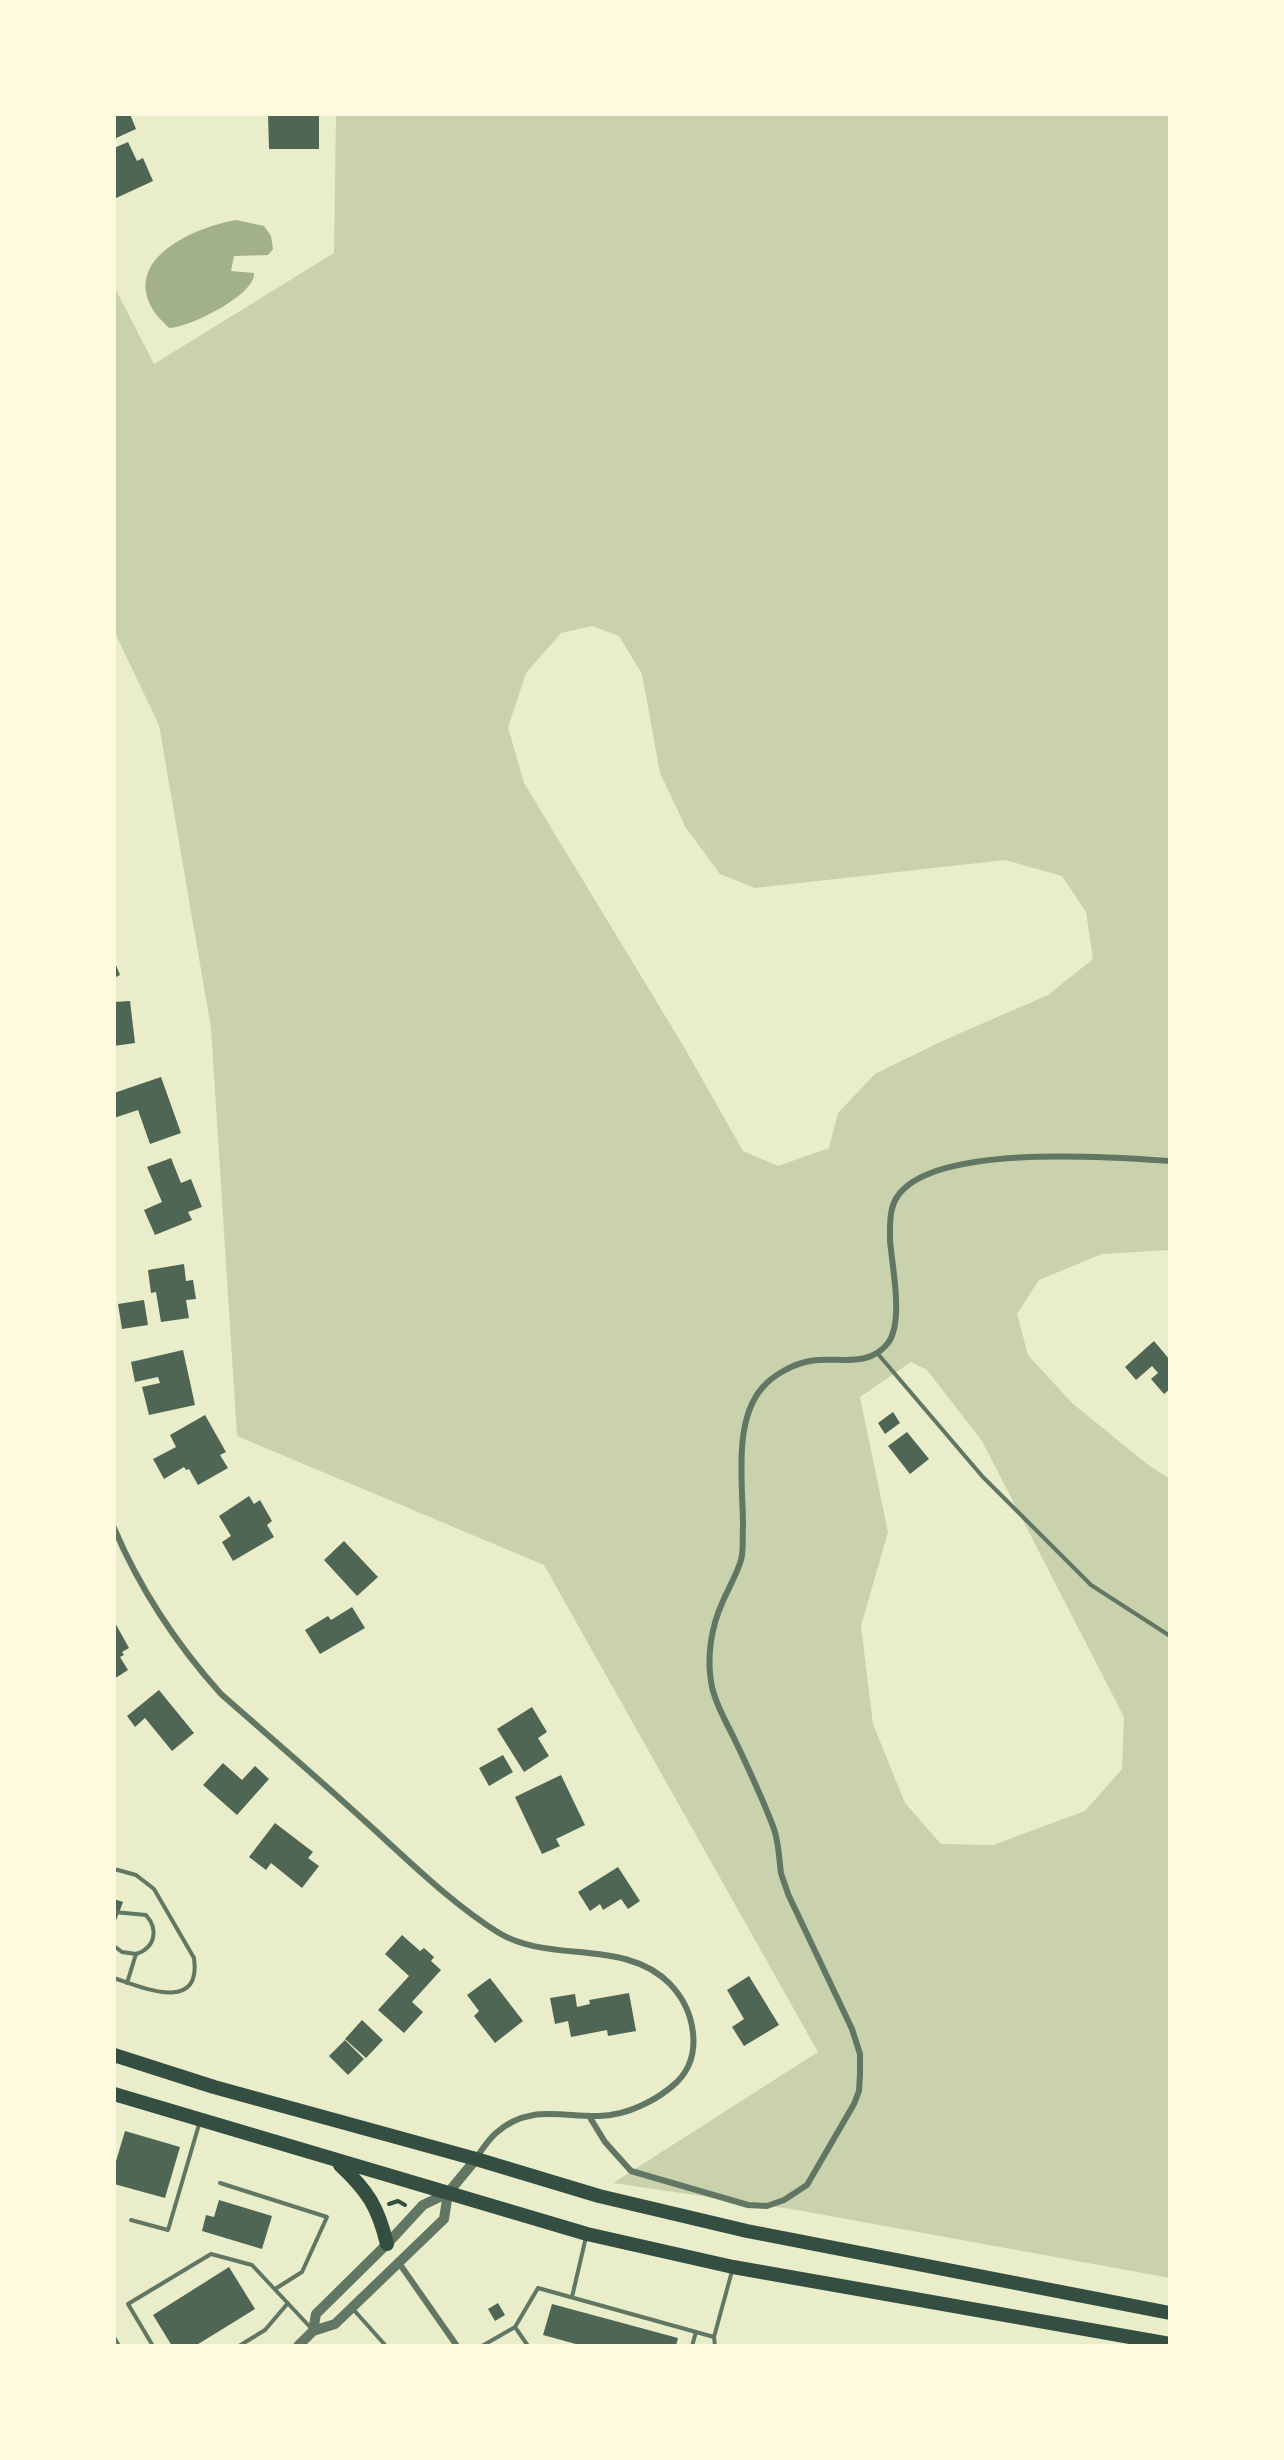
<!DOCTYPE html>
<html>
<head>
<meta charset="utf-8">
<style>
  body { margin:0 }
  #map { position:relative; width:1284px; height:2460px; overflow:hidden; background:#e9edc9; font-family:"Source Sans 3",sans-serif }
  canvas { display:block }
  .frame { position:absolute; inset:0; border:116px solid #fefae0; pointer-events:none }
</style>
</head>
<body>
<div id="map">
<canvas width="1284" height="2460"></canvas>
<div class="frame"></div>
</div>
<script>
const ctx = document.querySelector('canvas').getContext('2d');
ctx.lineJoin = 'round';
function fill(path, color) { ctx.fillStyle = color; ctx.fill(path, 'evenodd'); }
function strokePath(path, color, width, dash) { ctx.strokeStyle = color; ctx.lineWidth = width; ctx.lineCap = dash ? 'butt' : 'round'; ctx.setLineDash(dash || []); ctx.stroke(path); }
const green = new Path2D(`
  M 336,114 L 1170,114 L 1170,1250 L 1102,1254 L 1039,1280 L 1017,1314 L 1028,1355 L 1072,1403 L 1147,1464 L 1170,1479 L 1170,2278 L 797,2210 L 613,2183 L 818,2052 L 544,1565 L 237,1436 L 211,1028 L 159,725 L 114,631 L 114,286 L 154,364 L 334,253 ZM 592,626 L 619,636 L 642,674 L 660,773 L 686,828 L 720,874 L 755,888 L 1005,860 L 1062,876 L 1086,912 L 1093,959 L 1048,995 L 940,1042 L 875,1074 L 838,1113 L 829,1148 L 778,1166 L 743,1151 L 684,1047 L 524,783 L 508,727 L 526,673 L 561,633 ZM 911,1362 L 927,1370 L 982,1441 L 1124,1717 L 1122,1769 L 1085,1811 L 993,1845 L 941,1844 L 905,1803 L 873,1724 L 861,1626 L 888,1532 L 860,1397 Z`);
const water = new Path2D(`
  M 236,220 L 264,226 L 271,236 L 273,249 L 268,255 L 234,256 L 231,271 L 254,273 C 256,295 188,328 169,328 C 164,322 157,317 153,310 C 122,257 197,227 236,220 Z`);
const building = new Path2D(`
  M 114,114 L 130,114 L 136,129 L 114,139 Z
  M 268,114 L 319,114 L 319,149 L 269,149 Z
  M 128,142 L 137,161 L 143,158 L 153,181 L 114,199 L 114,148 Z
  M 114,960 L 120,975 L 114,978 Z
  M 130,1001 L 135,1043 L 114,1046 L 114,1002 Z
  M 161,1077 L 181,1133 L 150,1144 L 138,1110 L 114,1118 L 114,1093 Z
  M 171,1158 L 181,1183 L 191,1179 L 202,1207 L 188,1212 L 192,1220 L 155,1235 L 144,1210 L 162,1202 L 147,1167 Z
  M 184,1264 L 186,1281 L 193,1280 L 196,1299 L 186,1300 L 189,1318 L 161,1322 L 156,1292 L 151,1293 L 148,1270 Z
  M 144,1300 L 148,1325 L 122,1329 L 118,1304 Z
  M 1154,1341 L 1170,1360 L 1170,1389 L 1164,1394 L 1151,1379 L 1158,1373 L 1152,1366 L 1136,1380 L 1125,1367 Z
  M 183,1350 L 195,1405 L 149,1415 L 142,1387 L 160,1383 L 158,1377 L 135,1382 L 131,1362 Z
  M 893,1412 L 900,1423 L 885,1434 L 878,1423 Z
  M 205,1415 L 226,1452 L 220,1455 L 228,1468 L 198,1485 L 189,1469 L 186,1470 L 184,1467 L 164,1479 L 153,1459 L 176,1447 L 170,1435 Z
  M 907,1432 L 929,1459 L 910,1474 L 888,1446 Z
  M 249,1496 L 254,1504 L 260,1500 L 272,1521 L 267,1525 L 274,1537 L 233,1561 L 222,1542 L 231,1536 L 219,1516 Z
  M 344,1541 L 378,1577 L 357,1596 L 324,1560 Z
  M 352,1607 L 365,1628 L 320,1654 L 305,1630 L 328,1616 L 331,1620 Z
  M 114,1621 L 129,1648 L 122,1652 L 124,1655 L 120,1657 L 128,1670 L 114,1679 Z
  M 159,1690 L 194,1733 L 172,1751 L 145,1718 L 135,1727 L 127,1716 Z
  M 532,1707 L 547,1732 L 538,1738 L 549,1756 L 524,1772 L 497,1729 Z
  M 503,1755 L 513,1772 L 489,1786 L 479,1768 Z
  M 223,1763 L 242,1780 L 255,1766 L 269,1779 L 237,1815 L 203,1785 Z
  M 561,1775 L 585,1825 L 556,1839 L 560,1846 L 542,1854 L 515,1797 Z
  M 275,1823 L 313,1852 L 308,1858 L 319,1866 L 302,1888 L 271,1863 L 266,1870 L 249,1857 Z
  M 618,1867 L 640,1901 L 628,1909 L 621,1899 L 603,1910 L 600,1904 L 590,1911 L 578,1892 Z
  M 114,1899 L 123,1902 L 114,1926 Z
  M 402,1935 L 420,1951 L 424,1948 L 434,1957 L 431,1961 L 441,1970 L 412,2002 L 423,2012 L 404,2033 L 378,2010 L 409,1976 L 385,1954 Z
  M 749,1976 L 779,2025 L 744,2046 L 732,2027 L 744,2019 L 727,1990 Z
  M 490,1978 L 523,2021 L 495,2043 L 474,2016 L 479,2011 L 467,1995 Z
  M 629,1993 L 636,2031 L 608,2036 L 607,2030 L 571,2037 L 568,2021 L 555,2024 L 550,1998 L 575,1994 L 577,2007 L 590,2004 L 589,2000 Z
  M 362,2020 L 383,2040 L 366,2058 L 345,2039 Z
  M 345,2040 L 364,2059 L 348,2075 L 329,2056 Z
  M 125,2131 L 180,2147 L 165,2198 L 114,2184 L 114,2168 Z
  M 219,2200 L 272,2216 L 262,2249 L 202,2231 L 206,2215 L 214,2217 Z
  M 229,2267 L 255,2309 L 195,2346 L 172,2346 L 153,2315 Z
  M 498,2303 L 505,2315 L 495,2321 L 488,2309 Z
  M 552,2304 L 678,2338 L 676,2346 L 583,2346 L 543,2335 Z`);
const path = new Path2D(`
  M 389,2204 L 398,2201 L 405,2205`);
const service = new Path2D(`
  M 878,1354 L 982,1476 L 1091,1585 L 1170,1636
  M 114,1869 L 136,1875 L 154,1889 L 194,1958 C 202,2014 141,1987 114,1978
  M 114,1912 L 146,1915 C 159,1930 155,1948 136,1954 L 122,1952 L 114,1946
  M 127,1983 L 136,1954
  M 220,2183 L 327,2217 L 302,2272 L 275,2289
  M 131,2220 L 168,2230 L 200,2121
  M 572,2297 L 586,2237
  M 353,2309 L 386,2346
  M 515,2327 L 538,2288 L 714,2337
  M 114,2337 L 119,2346
  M 153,2346 L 128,2304 L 211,2254 L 252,2265 L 311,2328
  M 239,2346 L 265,2330 L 288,2303
  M 482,2346 L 515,2327 L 528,2346
  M 692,2346 L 696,2332
  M 715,2346 L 714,2337 L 732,2271`);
const minor = new Path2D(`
  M 114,1528 C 140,1589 177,1645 221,1694 C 270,1737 319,1779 367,1823 C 409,1861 451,1903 499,1933 C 551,1964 625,1938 670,1984 C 695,2010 704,2055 677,2082 C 658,2100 626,2116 599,2116 C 562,2117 528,2104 496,2133 C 488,2140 482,2150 476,2158
  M 589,2116 L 605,2142 L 631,2171 L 748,2205 L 767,2206 L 784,2200 L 807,2185 L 854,2104 L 859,2091 L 860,2074 L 860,2054 L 852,2029 L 788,1894 C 786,1887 783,1880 781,1873 C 779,1859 779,1844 774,1829 C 763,1799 748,1768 734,1738 C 726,1722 716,1705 712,1687 C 706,1658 711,1627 723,1601 C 729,1587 737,1574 741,1560 C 744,1550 742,1538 743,1527 C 743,1483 733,1422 762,1388 C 773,1375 793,1364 810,1361 C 837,1356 868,1369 888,1343 C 904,1321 892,1267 890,1240 C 890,1226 889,1209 897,1197 C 932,1143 1111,1157 1170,1161
  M 399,2263 L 457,2346`);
const tertiary = new Path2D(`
  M 313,2331 L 316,2314 L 387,2244 L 423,2205 L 448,2193 L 476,2159
  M 298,2346 L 313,2331 L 335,2324 L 444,2219 L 448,2193`);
const trunk = new Path2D(`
  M 114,2055 L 214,2087 L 476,2159 L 599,2196 L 747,2231 L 1170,2313
  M 114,2094 L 587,2234 L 733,2267 L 1170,2344
  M 340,2165 C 368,2191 378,2207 387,2244`);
fill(green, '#cad2ad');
fill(water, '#a3b18a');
fill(building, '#4f6655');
strokePath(path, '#344e41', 4);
strokePath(service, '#617663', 4);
strokePath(minor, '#617663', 6);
strokePath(tertiary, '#617663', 10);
strokePath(trunk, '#344e41', 14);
</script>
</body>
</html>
